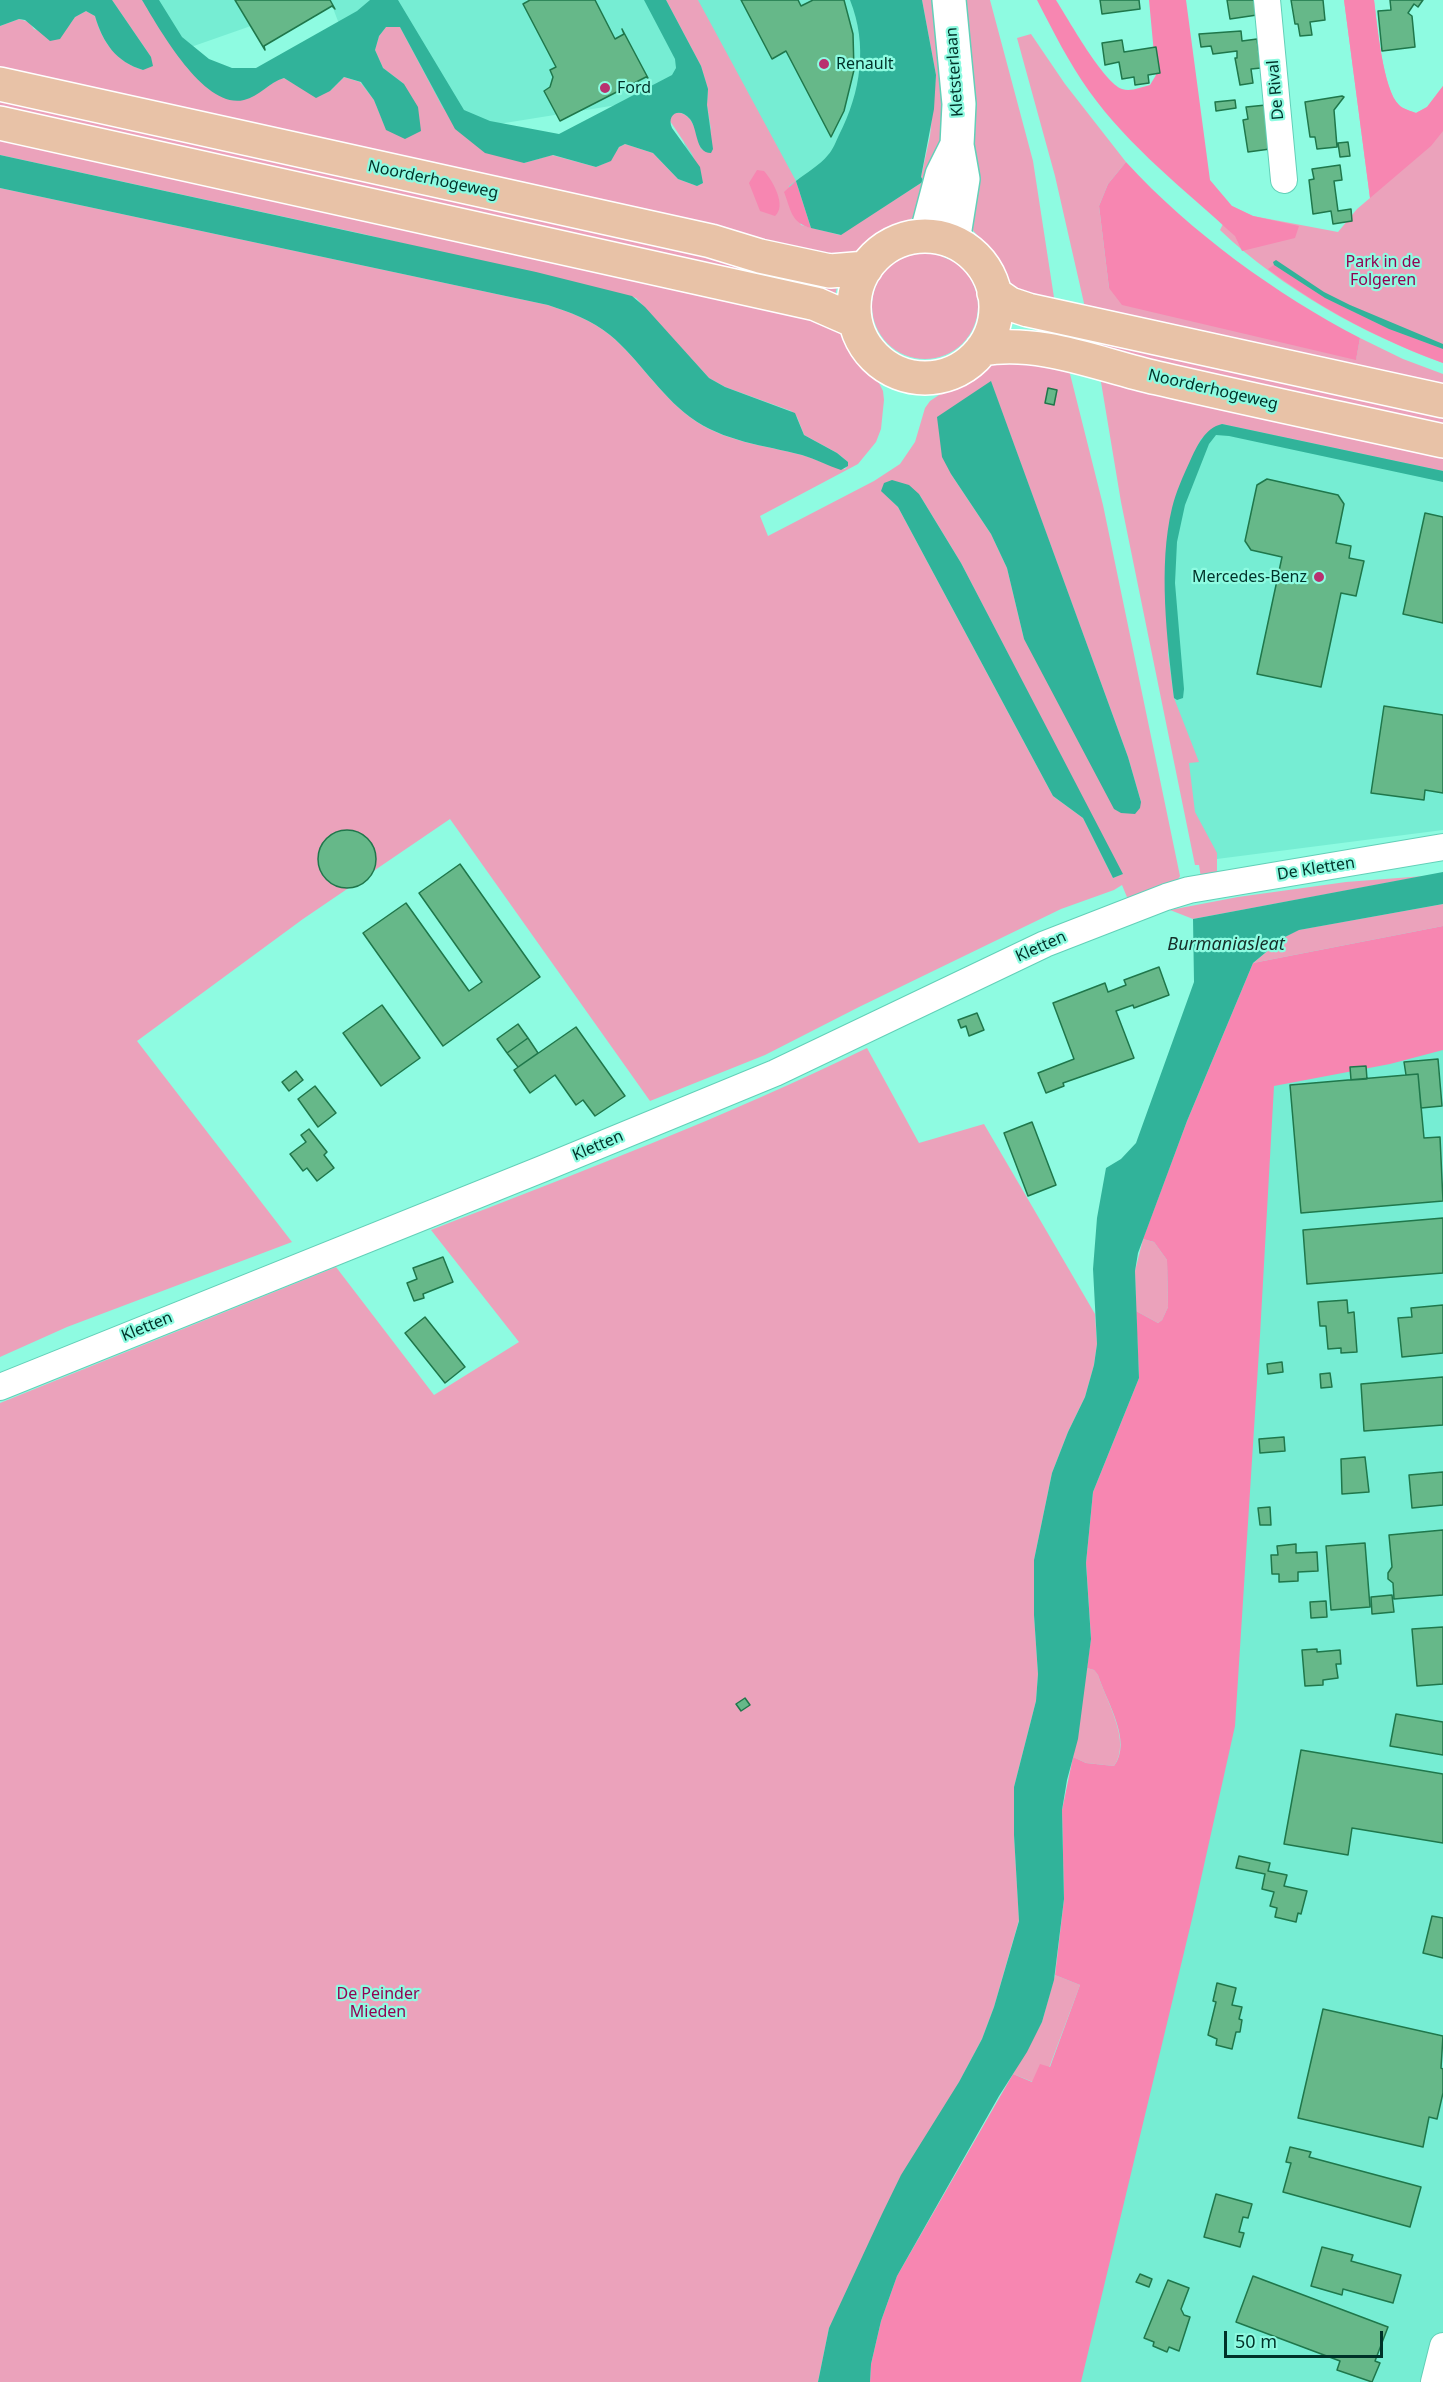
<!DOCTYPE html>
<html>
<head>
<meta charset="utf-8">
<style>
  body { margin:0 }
  #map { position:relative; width:1443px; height:2382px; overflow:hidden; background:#8efbe1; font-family:"Noto Sans",sans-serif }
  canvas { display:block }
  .scale { position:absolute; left:1224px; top:2331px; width:159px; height:27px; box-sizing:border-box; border:3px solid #003229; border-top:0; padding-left:8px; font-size:18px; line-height:21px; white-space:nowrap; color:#003229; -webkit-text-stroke:4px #8efbe1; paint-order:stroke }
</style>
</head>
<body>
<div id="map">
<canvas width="1443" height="2382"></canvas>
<div class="scale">50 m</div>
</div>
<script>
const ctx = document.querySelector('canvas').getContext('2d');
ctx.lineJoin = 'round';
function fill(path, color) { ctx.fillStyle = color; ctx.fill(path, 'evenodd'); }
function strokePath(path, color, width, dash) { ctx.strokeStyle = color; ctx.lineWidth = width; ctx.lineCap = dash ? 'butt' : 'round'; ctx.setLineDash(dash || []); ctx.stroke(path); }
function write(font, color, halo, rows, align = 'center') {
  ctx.font = font + ' "Noto Sans",sans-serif'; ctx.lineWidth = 4.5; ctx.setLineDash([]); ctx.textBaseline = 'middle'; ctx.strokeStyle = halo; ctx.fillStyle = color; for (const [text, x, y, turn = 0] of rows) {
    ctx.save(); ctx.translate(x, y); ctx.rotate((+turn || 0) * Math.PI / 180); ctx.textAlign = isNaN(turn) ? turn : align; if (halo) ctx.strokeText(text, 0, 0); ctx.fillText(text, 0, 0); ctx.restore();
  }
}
const built = new Path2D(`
  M 37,0 L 325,0 L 151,61 Z
  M 330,0 L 861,0 L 874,55 L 840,187 L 695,189 L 673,96 L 436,134 L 368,101 Z
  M 1187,406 L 1443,466 L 1443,830 L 1209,860 L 1189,816 L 1160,655 Z
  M 1443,1007 L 1443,2382 L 1050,2382 L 1260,1066 Z`);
const green = new Path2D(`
  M 112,0 L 142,0 L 180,58 L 195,75 L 260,92 L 277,80 L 284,78 L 296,85 L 330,91 L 344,77 L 360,82 L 374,100 L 386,129 L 404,84 L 383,68 L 375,50 L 379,36 L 386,27 L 400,27 L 443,108 L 524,163 L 552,155 L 596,167 L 610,161 L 619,147 L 625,144 L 653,153 L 678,179 L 697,186 L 703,183 L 692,154 L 670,121 C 671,115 673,112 680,113 C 694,115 698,138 701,150 L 711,129 L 707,105 L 708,89 L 701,66 L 666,0 L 698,0 L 796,181 L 789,186 L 801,225 L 840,235 L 924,181 L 921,177 L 930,136 L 936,75 L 922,0 L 936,0 L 943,55 L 943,141 L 920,213 L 906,222 L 877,233 L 857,251 L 834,261 L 0,71 L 0,26 L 19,19 L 29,22 L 34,29 L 60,38 L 75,17 L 86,11 L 95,16 C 102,42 117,62 143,70 L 151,57 Z
  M 958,0 L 990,0 L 1033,161 L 1055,304 L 1013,288 L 999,260 L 970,227 L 974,127 Z
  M 1344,0 L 1374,0 C 1377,23 1383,90 1399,105 C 1403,109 1411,111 1416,113 L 1427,107 L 1443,86 L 1443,363 C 1363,334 1282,289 1220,230 L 1232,206 L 1253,216 L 1338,232 L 1357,209 L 1370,198 Z
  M 1031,34 L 1065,84 L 1126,162 L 1108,184 L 1099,206 L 1109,288 L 1356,359 L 1360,338 L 1403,359 L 1443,374 L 1443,388 L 1086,312 L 1055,176 L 1017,38 Z
  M 0,96 L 838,282 L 835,296 L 0,112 Z
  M 0,135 L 822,317 L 837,327 L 854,358 L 879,383 L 883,391 L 884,400 L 881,429 L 876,442 L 858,464 L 760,516 L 768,536 L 874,481 L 900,464 L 915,442 L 925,408 L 930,401 L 945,391 L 969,381 L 996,359 L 1067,362 L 1103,505 L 1180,876 L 1176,884 L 1129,902 L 1122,885 L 1114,890 L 1061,909 L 859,1007 L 765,1055 L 650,1101 L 450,819 L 303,919 L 137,1041 L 292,1242 L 67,1327 L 0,1357 L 0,188 L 548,305 C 569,312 592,320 610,335 C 639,359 659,394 690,417 C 723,442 764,445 802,455 C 817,459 829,467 845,469 L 848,465 L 848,462 L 837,453 L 804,435 L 797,417 L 791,411 L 725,387 L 709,378 L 636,298 L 363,234 L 0,155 ZM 991,382 L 1128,757 L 1141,802 L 1024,639 L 1007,568 L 991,534 L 951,474 ZM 881,490 L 919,494 L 961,563 L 1122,874 L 1113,878 L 1083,818 L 1053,796 L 898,507 Z
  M872 306a53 53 0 1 1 106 0a53 53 0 1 1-106 0Z
  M 1092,338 L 1443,414 L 1443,428 L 1095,353 Z
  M 1099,370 L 1443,454 L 1443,471 L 1222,424 L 1201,439 L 1177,493 L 1168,654 L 1174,698 L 1199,762 L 1189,763 L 1195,812 L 1217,853 L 1217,874 L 1201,878 L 1199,865 L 1195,865 L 1121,502 Z
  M 1424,876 L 1193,919 L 1170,910 L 1238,897 L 1346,882 Z
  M 1443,904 L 1443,926 L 1253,963 L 1283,938 L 1298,930 Z
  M 867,1048 L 919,1143 L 984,1124 L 1095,1314 L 1097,1344 L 1094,1365 L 1085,1397 L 1068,1432 L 1052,1473 L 1034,1560 L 1034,1615 L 1038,1674 L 1036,1701 L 1014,1787 L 1014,1835 L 1019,1920 L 994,2007 L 982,2039 L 829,2328 L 818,2382 L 0,2382 L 0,1403 L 336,1267 L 434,1395 L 519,1342 L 431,1230 C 578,1173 726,1117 867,1048 Z
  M 1143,1239 L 1154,1242 L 1167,1260 L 1168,1307 L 1162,1320 L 1158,1323 L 1136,1311 L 1135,1271 Z
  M 1087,1668 L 1094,1670 L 1098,1675 C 1106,1701 1132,1741 1114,1766 L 1086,1763 L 1073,1757 Z
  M 1055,1975 L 1080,1985 L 1049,2068 L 1033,2082 L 1013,2074 L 1042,2022 Z`);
const forest = new Path2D(`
  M 1037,0 L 1056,0 C 1068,19 1104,83 1122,89 C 1131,92 1141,87 1150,85 L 1156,75 L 1149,0 L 1186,0 L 1210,180 L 1232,206 L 1253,216 L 1299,226 L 1295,238 L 1242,251 L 1235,236 C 1185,190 1129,147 1089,91 C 1069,63 1053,31 1037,0 Z
  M 1344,0 L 1374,0 C 1377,23 1383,90 1399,105 C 1403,109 1411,111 1416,113 L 1427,107 L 1443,86 L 1443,131 L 1431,146 L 1370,198 Z
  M 1126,162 C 1190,232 1277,295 1360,338 L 1356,360 L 1122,305 L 1109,288 L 1099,206 L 1108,184 Z
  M 757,170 L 764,171 C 773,181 787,206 775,216 L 760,211 L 749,183 Z
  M 796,181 L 811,228 C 791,223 791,210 784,192 Z
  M 1274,265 L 1325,298 L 1389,329 L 1443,349 L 1443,363 C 1381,340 1321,309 1268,269 Z
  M 1443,926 L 1443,1050 L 1390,1064 L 1274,1086 L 1260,1335 L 1235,1726 L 1192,1919 L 1081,2382 L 870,2382 L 871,2364 L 881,2321 L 897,2276 L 1013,2074 L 1032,2082 L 1040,2064 L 1050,2067 L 1080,1985 L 1055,1975 L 1064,1899 L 1062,1810 L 1073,1757 L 1086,1763 L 1114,1766 C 1133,1741 1106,1701 1098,1675 L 1094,1670 L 1087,1668 L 1091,1638 L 1086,1563 L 1093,1492 L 1139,1378 L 1136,1311 L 1158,1323 L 1162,1320 L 1168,1307 L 1167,1260 L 1154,1242 L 1143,1239 L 1187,1121 L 1253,963 Z`);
const water = new Path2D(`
  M 0,0 L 112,0 L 151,57 L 153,66 L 143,70 C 116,62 103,43 95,16 L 86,11 L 75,17 L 60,39 L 50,41 L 25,20 L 19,19 L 0,26 Z
  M 142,0 L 159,0 L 182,37 L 209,59 L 232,68 L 256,68 L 357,11 L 370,0 L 398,0 L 464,110 L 490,121 L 559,134 L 672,75 L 676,68 L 675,59 L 644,0 L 666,0 L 701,66 L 708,89 L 707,105 L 713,149 L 711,153 C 695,153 698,129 690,119 C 680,107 666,114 672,128 L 700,167 L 703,183 L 697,186 L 678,179 L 653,153 L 625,144 L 619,147 L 611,161 L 596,167 L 553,155 L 524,163 L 485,153 L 455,129 L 400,27 L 386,27 L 379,36 L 375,50 L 383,68 L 404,84 L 418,107 L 421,131 L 405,139 L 386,130 L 374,100 L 361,82 L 344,77 L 330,91 L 316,98 L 284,78 C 269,82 259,97 244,100 C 204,110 159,28 142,0 Z
  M 850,0 L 922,0 L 936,75 L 934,109 L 921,177 L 924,181 L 841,235 L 811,228 L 796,181 C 806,173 820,165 828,155 C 833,150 836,141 839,135 C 861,92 868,45 850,0 Z
  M 0,155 L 536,272 L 632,296 L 645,307 L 709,378 L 725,387 L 795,413 L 804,435 L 837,453 L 848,462 L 848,466 L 841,470 C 828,466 816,459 802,455 C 764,445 724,442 690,417 C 659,394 639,359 610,335 C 592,320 569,312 548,305 L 0,188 Z
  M 1276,260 L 1324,292 L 1350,305 L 1443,344 L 1443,349 L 1389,329 L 1325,298 L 1274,265 L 1273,262 Z
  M 991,381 L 1128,757 L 1141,802 L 1140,808 L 1135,814 L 1121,813 L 1114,809 L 1024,639 L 1007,568 L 991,534 L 951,474 L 942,457 L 937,417 Z
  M 1222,424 L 1443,471 L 1443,482 L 1229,436 L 1216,435 L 1209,444 L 1185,505 L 1177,542 L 1175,583 L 1184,689 L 1183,698 L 1177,700 L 1174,698 C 1167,639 1158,566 1172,508 C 1176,492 1183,476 1190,461 C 1197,446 1205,428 1222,424 Z
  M 892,480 L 909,485 L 919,494 L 961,563 L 1123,874 L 1113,878 L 1083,818 L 1053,796 L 898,507 L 881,491 L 884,483 Z
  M 1443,872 L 1443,904 L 1299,930 L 1283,938 L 1253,963 L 1187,1121 L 1138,1253 L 1135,1271 L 1139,1378 L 1093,1492 L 1086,1563 L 1091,1639 L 1078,1739 L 1067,1780 L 1062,1810 L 1064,1899 L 1054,1980 L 1042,2022 L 1027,2052 L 999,2096 L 897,2276 L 881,2321 L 871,2364 L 870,2382 L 818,2382 L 829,2328 L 882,2214 L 901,2175 L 959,2082 L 982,2039 L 994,2007 L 1019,1921 L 1014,1835 L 1014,1787 L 1036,1701 L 1038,1674 L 1034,1615 L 1034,1560 L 1052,1473 L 1068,1432 L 1085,1397 L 1094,1365 L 1097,1344 L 1093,1269 L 1097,1218 L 1106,1168 L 1121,1159 L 1136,1143 L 1194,982 L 1193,919 Z`);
const building = new Path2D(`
  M 235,0 L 330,0 L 335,9 L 332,6 L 264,46 L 265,50 Z
  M 530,0 L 595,0 L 615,39 L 624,34 L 622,29 L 648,78 L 646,77 L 560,121 L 544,91 L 550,87 L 553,77 L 550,70 L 556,67 L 523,4 Z
  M 741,0 L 798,0 L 801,6 L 813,0 L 844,0 L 853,34 L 854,70 L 844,111 L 831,137 L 786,51 L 772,59 Z
  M 1100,0 L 1139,0 L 1140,9 L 1102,14 Z
  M 1227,0 L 1255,0 L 1257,15 L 1230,19 Z
  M 1291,0 L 1323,0 L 1325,20 L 1310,22 L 1312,35 L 1300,36 L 1298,24 L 1295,24 Z
  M 1390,0 L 1423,0 L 1418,7 L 1414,4 L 1408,13 L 1412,16 L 1415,47 L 1382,51 L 1378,11 L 1391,10 Z
  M 1241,31 L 1242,41 L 1257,39 L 1261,68 L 1251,69 L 1253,83 L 1240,85 L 1235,58 L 1237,58 L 1237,51 L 1213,54 L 1211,46 L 1201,47 L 1199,34 Z
  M 1122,40 L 1124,52 L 1156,47 L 1160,73 L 1148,75 L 1149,83 L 1135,85 L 1134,77 L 1122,79 L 1119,62 L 1105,65 L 1102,43 Z
  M 1342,96 L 1344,97 L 1334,110 L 1337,147 L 1317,149 L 1315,137 L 1310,137 L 1305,102 Z
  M 1235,100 L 1236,108 L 1216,111 L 1215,102 Z
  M 1266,105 L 1270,149 L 1248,152 L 1243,120 L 1248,119 L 1246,107 Z
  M 1348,142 L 1350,156 L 1340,157 L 1338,143 Z
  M 1340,165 L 1342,180 L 1334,181 L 1338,211 L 1351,209 L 1352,221 L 1333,224 L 1331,211 L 1313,214 L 1309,180 L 1314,179 L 1312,169 Z
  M 1048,388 L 1057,390 L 1054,405 L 1045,403 Z
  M 1267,479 L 1338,495 L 1344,504 L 1336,543 L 1351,546 L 1349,558 L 1364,561 L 1356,596 L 1341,593 L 1321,687 L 1257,674 L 1282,557 L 1251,550 L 1245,541 L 1257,485 Z
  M 1425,513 L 1443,517 L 1443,623 L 1403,614 Z
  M 1384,706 L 1443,715 L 1443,793 L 1425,790 L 1424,800 L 1371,793 Z
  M318 859a29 29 0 1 1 58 0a29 29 0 1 1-58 0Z
  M 460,864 L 540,977 L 443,1046 L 363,933 L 406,903 L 469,991 L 482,982 L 419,893 Z
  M 1159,967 L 1169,995 L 1134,1008 L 1133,1005 L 1116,1011 L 1134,1058 L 1063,1083 L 1064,1086 L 1046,1093 L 1038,1073 L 1074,1059 L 1053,1003 L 1105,983 L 1108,992 L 1126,985 L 1124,980 Z
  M 382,1005 L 420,1058 L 381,1086 L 343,1033 Z
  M 977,1013 L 984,1030 L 969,1036 L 966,1026 L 961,1028 L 958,1020 Z
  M 518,1024 L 528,1038 L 507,1053 L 497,1039 Z
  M 576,1027 L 625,1096 L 595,1116 L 583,1100 L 576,1105 L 555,1075 L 530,1093 L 514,1070 Z
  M 528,1038 L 538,1053 L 518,1067 L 507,1053 Z
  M 1438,1059 L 1442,1106 L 1421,1108 L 1418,1074 L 1406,1075 L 1404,1062 Z
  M 1366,1066 L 1367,1079 L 1351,1080 L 1350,1067 Z
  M 296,1071 L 303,1080 L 289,1091 L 282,1082 Z
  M 1418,1074 L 1424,1138 L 1440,1137 L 1443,1201 L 1301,1213 L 1290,1085 Z
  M 315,1086 L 336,1113 L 318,1127 L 298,1099 Z
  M 1032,1122 L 1056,1185 L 1028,1196 L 1004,1133 Z
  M 309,1129 L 327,1152 L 324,1155 L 334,1168 L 317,1181 L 307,1168 L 303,1171 L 290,1154 L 306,1142 L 301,1135 Z
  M 1443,1218 L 1443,1273 L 1307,1284 L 1303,1230 Z
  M 443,1257 L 453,1282 L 423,1294 L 424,1298 L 414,1301 L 407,1283 L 417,1279 L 413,1268 Z
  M 1347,1300 L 1348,1313 L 1354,1312 L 1357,1352 L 1341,1353 L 1341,1348 L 1328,1349 L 1326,1326 L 1320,1326 L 1318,1302 Z
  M 1443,1305 L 1443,1353 L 1402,1357 L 1398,1318 L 1412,1317 L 1411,1308 Z
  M 425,1317 L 465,1367 L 445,1383 L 405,1333 Z
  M 1282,1362 L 1283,1372 L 1268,1374 L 1267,1364 Z
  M 1330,1373 L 1332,1387 L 1321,1388 L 1320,1374 Z
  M 1443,1377 L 1443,1425 L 1364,1431 L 1361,1384 Z
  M 1284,1437 L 1285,1451 L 1260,1453 L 1259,1439 Z
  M 1365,1457 L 1369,1492 L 1342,1494 L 1341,1459 Z
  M 1443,1472 L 1443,1505 L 1412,1508 L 1409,1475 Z
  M 1270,1507 L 1271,1525 L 1260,1525 L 1258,1508 Z
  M 1443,1530 L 1443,1595 L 1394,1599 L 1393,1583 L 1388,1579 L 1388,1573 L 1392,1567 L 1389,1535 Z
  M 1365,1543 L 1370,1607 L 1331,1610 L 1326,1546 Z
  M 1296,1544 L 1296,1553 L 1317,1552 L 1318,1571 L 1298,1572 L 1298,1581 L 1279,1582 L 1279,1574 L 1272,1574 L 1271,1555 L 1278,1555 L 1277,1546 Z
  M 1392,1595 L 1394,1612 L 1372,1614 L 1371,1597 Z
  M 1326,1601 L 1327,1617 L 1311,1618 L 1310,1602 Z
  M 1443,1627 L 1443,1684 L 1417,1686 L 1412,1629 Z
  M 1317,1649 L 1317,1652 L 1340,1650 L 1341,1664 L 1336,1664 L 1338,1678 L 1323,1680 L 1323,1685 L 1305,1686 L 1302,1650 Z
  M 745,1698 L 750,1705 L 741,1711 L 736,1704 Z
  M 1396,1714 L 1443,1722 L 1443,1755 L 1390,1746 Z
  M 1301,1750 L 1443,1774 L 1443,1843 L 1352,1828 L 1348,1855 L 1284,1844 Z
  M 1239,1856 L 1270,1863 L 1268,1871 L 1287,1875 L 1284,1886 L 1307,1891 L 1301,1914 L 1298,1913 L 1296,1922 L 1275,1917 L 1277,1908 L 1270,1906 L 1274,1892 L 1262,1889 L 1265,1874 L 1236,1868 Z
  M 1432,1916 L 1443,1918 L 1443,1958 L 1423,1953 Z
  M 1217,1983 L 1236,1988 L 1232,2005 L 1242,2007 L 1239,2019 L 1242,2020 L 1240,2032 L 1236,2032 L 1232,2049 L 1216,2045 L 1217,2039 L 1208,2035 L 1216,2002 L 1213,2001 Z
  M 1323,2009 L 1443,2036 L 1441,2068 L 1443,2069 L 1443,2093 L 1437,2119 L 1429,2117 L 1423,2147 L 1298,2118 Z
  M 1290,2147 L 1311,2152 L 1309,2157 L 1421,2187 L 1410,2227 L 1283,2192 L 1291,2163 L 1286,2162 Z
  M 1216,2194 L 1252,2204 L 1248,2218 L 1243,2217 L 1239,2232 L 1244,2233 L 1240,2247 L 1204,2237 Z
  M 1322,2247 L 1353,2255 L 1351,2261 L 1401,2275 L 1393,2303 L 1343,2289 L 1342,2295 L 1311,2286 Z
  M 1140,2274 L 1152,2279 L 1149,2287 L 1136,2282 Z
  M 1253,2276 L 1388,2327 L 1375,2361 L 1380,2363 L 1372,2382 L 1337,2370 L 1340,2361 L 1236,2322 Z
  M 1168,2280 L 1189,2288 L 1181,2309 L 1184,2315 L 1190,2317 L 1179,2351 L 1169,2347 L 1167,2352 L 1153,2346 L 1154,2342 L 1144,2338 Z`);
const minor = new Path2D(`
  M 1267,0 L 1284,180
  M 0,1387 L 542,1169 L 775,1073 L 1045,944 L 1166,897 L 1189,890 L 1443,847
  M 1434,2382 L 1443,2346`);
const secondary = new Path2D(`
  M 949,0 L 959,104 L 957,145 L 963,179 L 953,242
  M 926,236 L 942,175 L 956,147`);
const primary = new Path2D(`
  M 0,84 L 711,241 L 760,256 L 830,271 L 866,268
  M 0,123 L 816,304 L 855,321
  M854 307a71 71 0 1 1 142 0a71 71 0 1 1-142 0Z
  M 994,293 L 1010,304 L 1028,310 L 1443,401
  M 982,349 C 1042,339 1099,365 1157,378 C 1252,400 1348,420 1443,441`);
const markers = [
  [824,64,6,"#b9306f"],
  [605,88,6,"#b9306f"],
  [1319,577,6,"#b9306f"]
];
const poiNames = [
  ["Renault",836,64],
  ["Ford",617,88],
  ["Mercedes-Benz",1307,577,"right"]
];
const streetNames = [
  ["Kletsterlaan",955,72,-94],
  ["De Rival",1276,90,-95],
  ["Noorderhogeweg",433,180,12],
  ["Noorderhogeweg",1213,390,13],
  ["De Kletten",1316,869,-9],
  ["Kletten",1041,947,-24],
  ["Kletten",598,1146,-23],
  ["Kletten",147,1327,-22]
];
const parkNames = [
  ["Park in de",1383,262],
  ["Folgeren",1383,280],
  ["De Peinder",378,1994],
  ["Mieden",378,2012]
];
const waterNames = [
  ["Burmaniasleat",1226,945]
];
fill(built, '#76edd3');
fill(green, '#eba2bb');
fill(forest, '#f786b1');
fill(water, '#31b39a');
fill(building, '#66b889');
strokePath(building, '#1f774b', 1.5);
strokePath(minor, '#62d0b8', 28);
strokePath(secondary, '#62d0b8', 36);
strokePath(primary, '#fff', 36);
strokePath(minor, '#fff', 26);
strokePath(secondary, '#fff', 33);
strokePath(primary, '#e8c2a7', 33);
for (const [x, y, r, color] of markers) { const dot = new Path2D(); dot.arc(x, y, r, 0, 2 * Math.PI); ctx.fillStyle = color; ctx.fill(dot); strokePath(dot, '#8efbe1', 2); }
write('16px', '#003229', '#8efbe1', poiNames, 'left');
write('16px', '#003229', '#8efbe1', streetNames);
write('16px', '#930352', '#8efbe1', parkNames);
write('italic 18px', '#15302a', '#8efbe1', waterNames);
</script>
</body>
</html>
